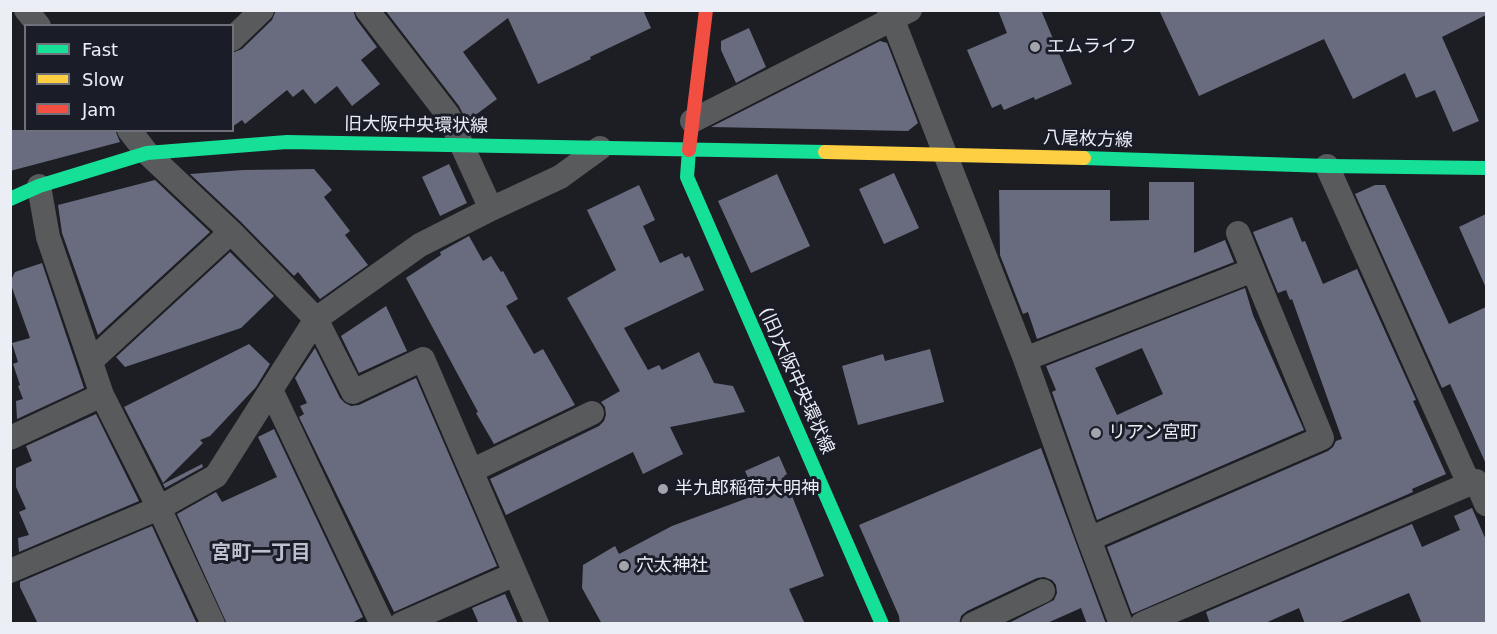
<!DOCTYPE html>
<html>
<head>
<meta charset="utf-8">
<style>
  body { margin:0 }
  #map { position:relative; width:1497px; height:634px; overflow:hidden; background:#1d1e24; font-family:"DejaVu Sans",sans-serif }
  canvas { display:block }
  .frame { position:absolute; inset:0; border:12px solid #eceef6; pointer-events:none }
  .legend { position:absolute; left:24px; top:24px; width:210px; height:108px; box-sizing:border-box; background:#1a1c27; border:2px solid #6e707a; margin:0; padding:8px 10px; list-style:none; font-size:18px; color:#eceef6 }
  .legend li { display:flex; align-items:center; gap:12px; height:30px }
  .legend b { width:30px; border:2px solid #6e707a }
</style>
</head>
<body>
<div id="map">
<canvas width="1497" height="634"></canvas>
<div class="frame"></div>
<ul class="legend">
<li><b style="height:8px;background:#16e098"></b>Fast</li>
<li><b style="height:8px;background:#ffcf43"></b>Slow</li>
<li><b style="height:8px;background:#f24e42"></b>Jam</li>
</ul>
</div>
<script>
const ctx = document.querySelector('canvas').getContext('2d');
ctx.lineJoin = 'round';
function fill(path, color) { ctx.fillStyle = color; ctx.fill(path, 'evenodd'); }
function strokePath(path, color, width, dash) { ctx.strokeStyle = color; ctx.lineWidth = width; ctx.lineCap = dash ? 'butt' : 'round'; ctx.setLineDash(dash || []); ctx.stroke(path); }
function write(font, color, halo, rows, align = 'center') {
  ctx.font = font + ' "DejaVu Sans","Noto Sans JP",sans-serif'; ctx.lineWidth = 6; ctx.setLineDash([]); ctx.textBaseline = 'middle'; ctx.strokeStyle = halo; ctx.fillStyle = color; for (const [text, x, y, turn = 0] of rows) {
    ctx.save(); ctx.translate(x, y); ctx.rotate((+turn || 0) * Math.PI / 180); ctx.textAlign = isNaN(turn) ? turn : align; if (halo) ctx.strokeText(text, 0, 0); ctx.fillText(text, 0, 0); ctx.restore();
  }
}
const building = new Path2D(`
  M 276,10 L 353,10 L 356,19 L 377,47 L 361,60 L 380,84 L 352,106 L 337,86 L 315,104 L 303,89 L 293,97 L 287,90 L 245,124 L 242,120 L 232,127 L 232,53 L 242,49 L 272,20 Z
  M 385,10 L 643,10 L 651,28 L 590,57 L 591,59 L 538,84 L 508,18 L 463,52 L 497,99 L 470,119 L 465,118 L 459,106 Z
  M 998,10 L 1041,10 L 1072,84 L 1035,100 L 1034,97 L 1004,110 L 1001,104 L 992,108 L 967,50 L 1007,33 Z
  M 1159,10 L 1486,10 L 1486,15 L 1442,37 L 1479,121 L 1453,132 L 1435,90 L 1416,98 L 1405,73 L 1353,99 L 1324,39 L 1199,96 Z
  M 749,28 L 766,67 L 736,83 L 721,50 L 721,41 Z
  M 880,41 L 887,43 L 918,123 L 908,131 L 711,127 Z
  M 10,130 L 115,130 L 120,142 L 10,171 Z
  M 449,164 L 467,203 L 440,216 L 422,177 Z
  M 314,169 L 332,190 L 324,197 L 350,231 L 345,235 L 368,265 L 320,299 L 298,272 L 294,276 L 241,222 L 190,174 L 243,170 Z
  M 894,173 L 919,228 L 884,244 L 859,189 Z
  M 777,174 L 810,246 L 751,273 L 718,201 Z
  M 155,180 L 210,232 L 98,335 L 62,233 L 58,205 Z
  M 1149,182 L 1194,182 L 1194,253 L 1225,240 L 1234,262 L 1037,339 L 1028,312 L 1023,314 L 1000,255 L 999,190 L 1110,190 L 1110,221 L 1149,220 Z
  M 639,185 L 655,220 L 643,226 L 660,263 L 682,253 L 685,258 L 689,256 L 704,290 L 624,328 L 648,370 L 659,365 L 662,370 L 699,352 L 714,383 L 733,386 L 745,412 L 670,427 L 683,454 L 643,474 L 633,452 L 506,515 L 490,479 L 599,426 L 604,421 L 606,415 L 605,407 L 601,402 L 620,391 L 567,298 L 616,270 L 587,210 Z
  M 1375,185 L 1385,185 L 1449,324 L 1486,307 L 1486,464 L 1450,384 L 1442,388 L 1355,194 Z
  M 1486,214 L 1486,288 L 1459,227 Z
  M 1292,217 L 1302,242 L 1305,241 L 1323,284 L 1357,269 L 1416,400 L 1413,401 L 1446,474 L 1412,489 L 1413,492 L 1132,614 L 1107,547 L 1328,451 L 1333,447 L 1336,441 L 1342,439 L 1292,299 L 1290,300 L 1286,290 L 1278,293 L 1253,232 Z
  M 469,236 L 483,261 L 491,256 L 501,272 L 503,271 L 518,299 L 506,306 L 534,354 L 543,349 L 575,405 L 494,444 L 476,413 L 478,412 L 406,278 L 441,255 L 440,252 Z
  M 230,252 L 274,296 L 241,328 L 125,367 L 116,357 Z
  M 42,263 L 84,388 L 17,419 L 16,401 L 23,399 L 18,386 L 20,385 L 13,364 L 18,362 L 12,343 L 30,338 L 10,282 L 15,272 Z
  M 1245,288 L 1253,315 L 1304,430 L 1097,520 L 1052,392 L 1056,390 L 1046,366 ZM 1142,348 L 1163,394 L 1117,415 L 1095,368 Z
  M 386,306 L 407,351 L 359,373 L 341,336 Z
  M 249,344 L 270,364 L 256,387 L 210,436 L 200,440 L 203,443 L 163,483 L 124,407 Z
  M 315,348 L 340,398 L 345,403 L 351,406 L 359,405 L 416,378 L 497,566 L 394,612 L 299,417 L 304,414 L 300,406 L 307,403 L 295,378 Z
  M 930,349 L 944,402 L 858,425 L 842,366 L 883,354 L 885,361 Z
  M 96,414 L 139,501 L 19,552 L 18,538 L 29,535 L 19,512 L 26,509 L 16,487 L 16,468 L 32,461 L 26,446 Z
  M 274,429 L 363,617 L 350,624 L 227,624 L 177,514 L 216,492 L 222,502 L 277,477 L 258,437 Z
  M 1041,448 L 1106,624 L 1087,624 L 1081,608 L 1045,624 L 1007,624 L 1054,600 L 1057,593 L 1056,585 L 1052,580 L 1044,577 L 1037,578 L 967,611 L 961,616 L 959,624 L 900,624 L 899,616 L 859,525 Z
  M 779,456 L 787,474 L 784,476 L 824,576 L 789,589 L 805,624 L 602,624 L 582,588 L 583,565 L 615,546 L 619,554 L 672,526 L 756,495 L 745,471 Z
  M 202,464 L 203,467 L 165,488 L 163,484 Z
  M 1472,508 L 1486,540 L 1486,624 L 1422,624 L 1409,593 L 1336,624 L 1305,624 L 1299,608 L 1263,624 L 1210,624 L 1206,612 L 1412,524 L 1422,547 L 1460,530 L 1454,516 Z
  M 152,526 L 197,624 L 38,624 L 20,587 L 20,582 Z
  M 505,594 L 518,624 L 479,624 L 472,608 Z`);
const street = new Path2D(`
  M 26,10 L 39,26
  M 889,10 L 1025,359 L 1089,539 L 1121,624
  M 232,39 L 262,10
  M 692,121 L 910,10
  M 129,130 L 147,153 L 231,232 L 316,319 L 353,392 L 423,359 L 537,624
  M 39,186 L 48,237 L 102,395 L 159,508 L 213,624
  M 491,209 L 560,177 L 600,148
  M 1025,359 L 1253,270
  M 91,361 L 231,232
  M 271,390 L 382,624
  M 10,438 L 102,395
  M 471,471 L 592,413
  M 1476,481 L 1486,504
  M 1089,539 L 1322,438 L 1238,233
  M 10,571 L 159,508 L 216,476 L 316,319 L 420,245 L 491,209 L 448,115 L 367,10
  M 401,624 L 515,574
  M 973,624 L 1043,591
  M 1142,624 L 1469,484 L 1327,166`);
const fast = new Path2D(`
  M 689,150 L 687,177 L 882,624
  M 1084,158 L 1327,166 L 1486,168
  M 10,199 L 39,186 L 147,153 L 287,142 L 825,152`);
const slow = new Path2D(`
  M 825,152 L 1084,158`);
const jam = new Path2D(`
  M 689,150 L 706,10`);
const markers = [
  [1035,47,6,"#a4a5ac"],
  [1096,433,6,"#a4a5ac"],
  [663,489,6,"#a4a5ac"],
  [624,566,6,"#a4a5ac"]
];
const poiNames = [
  ["エムライフ",1047,47],
  ["リアン宮町",1108,433],
  ["半九郎稲荷大明神",675,489],
  ["穴太神社",636,566]
];
const streetNames = [
  ["旧大阪中央環状線",416,126,1],
  ["八尾枚方線",1088,140,2],
  ["(旧)大阪中央環状線",796,381,66]
];
const neighbourhoodNames = [
  ["宮町一丁目",261,554]
];
fill(building, '#696c7e');
strokePath(street, '#585a5c', 24);
strokePath(fast, '#16e098', 14);
strokePath(slow, '#ffcf43', 14);
strokePath(jam, '#f24e42', 14);
for (const [x, y, r, color] of markers) { const dot = new Path2D(); dot.arc(x, y, r, 0, 2 * Math.PI); ctx.fillStyle = color; ctx.fill(dot); strokePath(dot, '#1a1c27', 2); }
write('18px', '#eceef6', '#1a1c27', poiNames, 'left');
write('18px', '#eceef6', '#1a1c27', streetNames);
write('bold 20px', '#bdc0cf', '#1a1c27', neighbourhoodNames);
</script>
</body>
</html>
